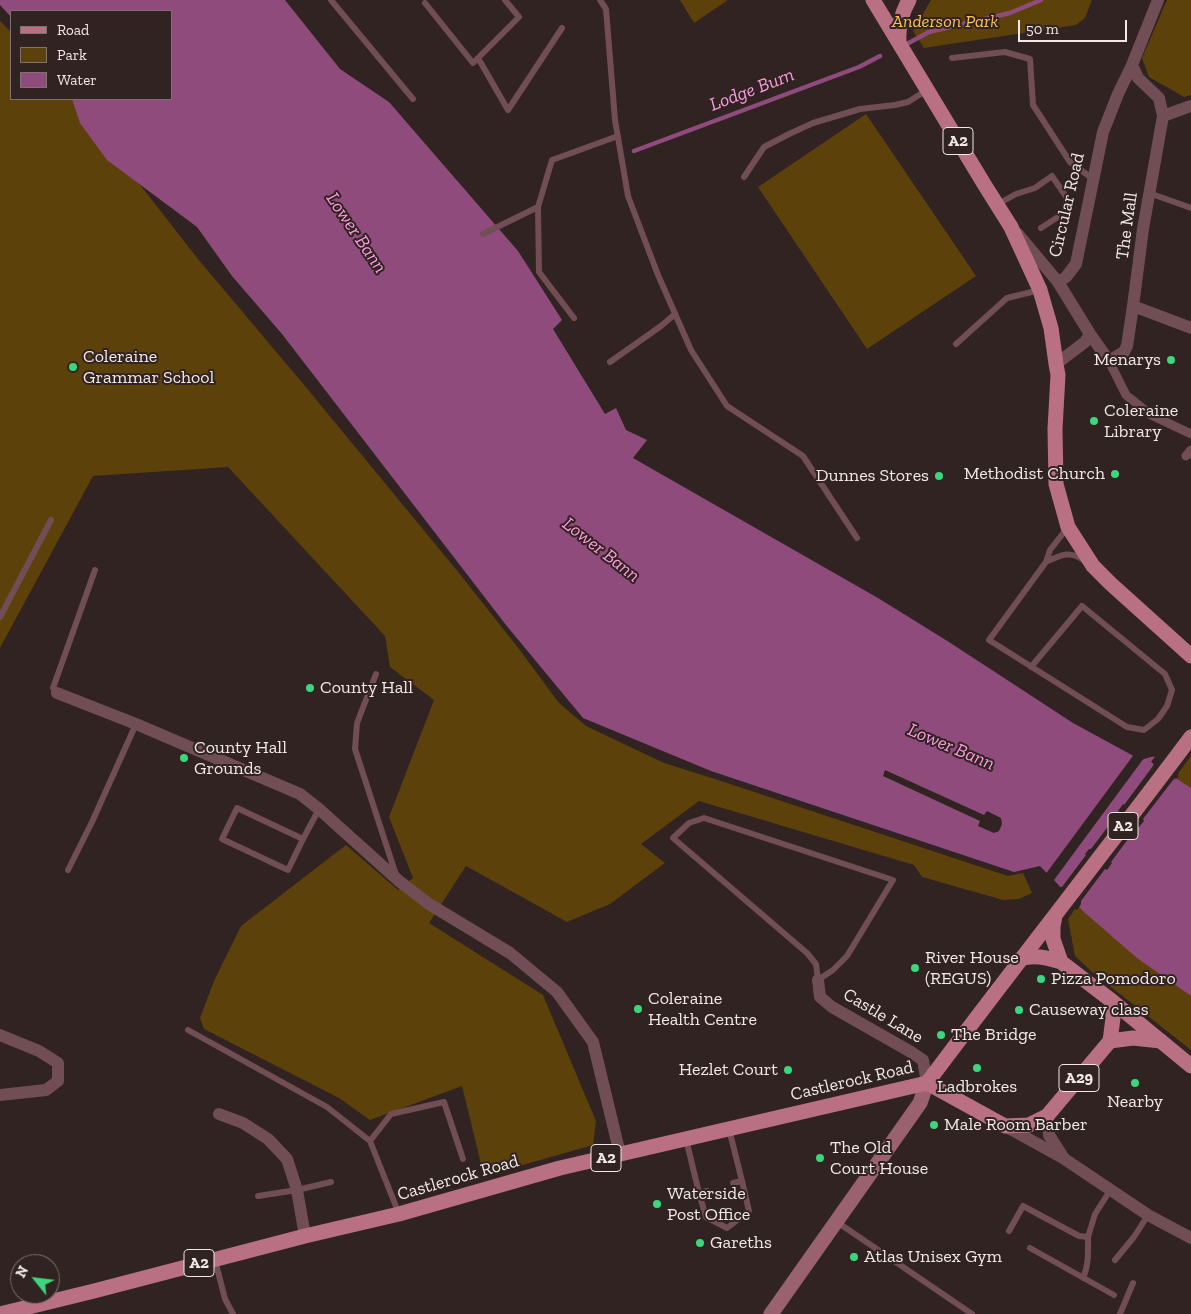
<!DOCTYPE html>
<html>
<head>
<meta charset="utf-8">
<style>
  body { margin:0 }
  #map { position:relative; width:1191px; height:1314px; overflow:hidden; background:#302321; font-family:"Zilla Slab",serif }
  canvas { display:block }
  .legend { position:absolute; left:10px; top:10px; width:162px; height:90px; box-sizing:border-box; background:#302321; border:1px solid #7e7270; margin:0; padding:6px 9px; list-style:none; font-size:15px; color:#f2e8e7 }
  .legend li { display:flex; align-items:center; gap:10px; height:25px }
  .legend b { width:25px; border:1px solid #7e7270 }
  .north { position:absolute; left:10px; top:1254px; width:50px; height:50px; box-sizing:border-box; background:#302321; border:1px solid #7e7270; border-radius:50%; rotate:299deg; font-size:14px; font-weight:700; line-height:20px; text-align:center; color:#f2e8e7 }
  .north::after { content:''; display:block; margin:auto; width:18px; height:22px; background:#3bd77e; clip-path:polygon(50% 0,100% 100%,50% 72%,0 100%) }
  .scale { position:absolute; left:1018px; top:20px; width:109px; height:22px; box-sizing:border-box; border:2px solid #f2e8e7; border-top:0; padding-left:6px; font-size:15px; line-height:18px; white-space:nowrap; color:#f2e8e7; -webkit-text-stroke:4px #302321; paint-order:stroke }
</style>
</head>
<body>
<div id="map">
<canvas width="1191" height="1314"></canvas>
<ul class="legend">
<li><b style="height:6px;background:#b97082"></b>Road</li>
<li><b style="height:14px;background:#5c410b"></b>Park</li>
<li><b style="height:14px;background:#8f4b7b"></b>Water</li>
</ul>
<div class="north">N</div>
<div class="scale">50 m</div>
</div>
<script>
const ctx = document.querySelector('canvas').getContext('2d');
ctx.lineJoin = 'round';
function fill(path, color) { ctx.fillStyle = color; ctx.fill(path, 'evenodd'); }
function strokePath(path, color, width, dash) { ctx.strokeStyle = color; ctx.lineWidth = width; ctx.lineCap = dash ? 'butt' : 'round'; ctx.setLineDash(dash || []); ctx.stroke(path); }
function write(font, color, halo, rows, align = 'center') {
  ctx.font = font + ' "Zilla Slab",serif'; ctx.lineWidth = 4; ctx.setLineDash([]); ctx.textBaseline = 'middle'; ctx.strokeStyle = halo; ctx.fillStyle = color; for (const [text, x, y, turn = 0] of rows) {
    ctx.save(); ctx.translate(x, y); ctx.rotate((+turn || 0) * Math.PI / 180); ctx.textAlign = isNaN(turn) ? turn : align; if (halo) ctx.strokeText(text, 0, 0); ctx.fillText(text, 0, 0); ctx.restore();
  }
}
const green = new Path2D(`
  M 680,0 L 728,0 L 694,23 Z
  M 931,0 L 1092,0 L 1085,18 L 1076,25 L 924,48 L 913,31 Z
  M 1167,0 L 1191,0 L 1191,95 L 1184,97 L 1149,77 L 1142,58 Z
  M 0,21 L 11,32 L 11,99 L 73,99 L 198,259 L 305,386 L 459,573 L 519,649 L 559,703 L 586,726 L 664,763 L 709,777 L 1008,876 L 1023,873 L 1032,893 L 1019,899 L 1003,900 L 922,877 L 914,865 L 699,801 L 641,844 L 665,863 L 610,904 L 567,922 L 466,866 L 429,923 L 543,995 L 596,1121 L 593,1145 L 484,1176 L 462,1086 L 370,1120 L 339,1098 L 204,1029 L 200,1018 L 214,981 L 241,926 L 346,845 L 398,890 L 413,878 L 389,817 L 434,700 L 390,667 L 385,636 L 228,467 L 93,476 L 0,648 Z
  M 866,114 L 976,276 L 867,349 L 758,187 Z
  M 1191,756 L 1191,800 L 1173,780 L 1177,779 L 1179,772 Z
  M 1081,904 L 1191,989 L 1191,1050 L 1092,972 L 1075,956 L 1068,919 L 1075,909 L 1077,910 Z`);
const water = new Path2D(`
  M 0,0 L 285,0 L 340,69 L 389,102 L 518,251 L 562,320 L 553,329 L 605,414 L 616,408 L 626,430 L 647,440 L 633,458 L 878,598 L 949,642 L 1073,723 L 1141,760 L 1156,755 L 1151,762 L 1191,788 L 1191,996 L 1137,958 L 1084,912 L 1040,866 L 1014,872 L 711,771 L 583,718 L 506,625 L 282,334 L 232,276 L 197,227 L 107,160 L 80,123 L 72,99 L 171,99 L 171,11 L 11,11 L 11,17 L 0,5 Z`);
const pier = new Path2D(`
  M 1155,752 L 1158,754 L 1158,756 L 1144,758 L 1054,880 L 1060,887 L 1062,887 L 1086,855 L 1085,854 L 1089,849 L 1091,849 L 1119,812 L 1118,811 L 1123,804 L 1124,805 L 1153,766 L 1154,761 L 1178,777 L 1173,780 L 1143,819 L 1144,821 L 1139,827 L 1137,827 L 1111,862 L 1112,863 L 1107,870 L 1105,869 L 1081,901 L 1081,904 L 1078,909 L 1045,875 L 1135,753 L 1141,757 Z
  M 885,770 L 984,815 L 987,811 L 1001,818 L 1002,824 L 999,831 L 994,833 L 978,826 L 980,821 L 883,776 Z`);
const stream = new Path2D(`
  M 903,46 L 929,32 L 1010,13 L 1041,0
  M 634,151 L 859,67 L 880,56`);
const service = new Path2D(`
  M 331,0 L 413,99
  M 600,0 L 606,9 L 615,120 L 628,196 L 658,275 L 691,350 L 727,406 L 803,456 L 857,538
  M 425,3 L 473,63 L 519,17 L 505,0
  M 478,58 L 508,110 L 562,28
  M 952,58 L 1005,52 L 1030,59 L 1033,105 L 1070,162 L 1093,179
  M 744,177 L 764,147 L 789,134 L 813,123 L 860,109 L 895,105 L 908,102 L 927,90
  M 1149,193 L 1191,208
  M 998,204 L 1016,194 L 1035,188 L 1052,176 L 1067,198 L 1064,213 L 1041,228
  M 483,234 L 538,207
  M 574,318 L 539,272 L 538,207 L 552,160 L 618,136
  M 956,344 L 1007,298 L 1040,290
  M 610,362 L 661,326 L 675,314
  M 1046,562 C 1061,555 1069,550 1084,560
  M 0,617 L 51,520
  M 1031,667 L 1082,606 L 1165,674 L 1172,690 L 1167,706 L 1158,719 L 1144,730 L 1127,727 L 989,640 L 1046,562 L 1050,550 L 1068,527
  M 376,674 L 357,723 L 355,749 L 396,875
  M 57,693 L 53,688 L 95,570
  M 704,818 L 893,880 L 847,956 L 833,970 L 818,980 L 816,964 L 807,953 L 673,838 L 689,823 Z
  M 303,839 L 237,808 L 222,839 L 288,870 L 303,839 L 319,809
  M 68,870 L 92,822 L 136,724
  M 188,1030 L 327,1107 L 370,1141 L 399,1214
  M 729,1129 L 742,1181 L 733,1183
  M 686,1139 L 699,1193 L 707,1191
  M 370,1141 L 391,1114 L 444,1102 L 463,1159
  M 699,1193 L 706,1217 L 727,1228 L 749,1211 L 742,1181
  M 258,1196 L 297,1190 L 331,1182
  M 837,1222 L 972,1314
  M 1009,1231 L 1023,1206 L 1079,1236 L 1088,1237 L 1095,1214 L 1111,1189
  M 1030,1248 L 1114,1295
  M 215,1260 L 225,1299 L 233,1314
  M 1115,1260 L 1134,1237 L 1148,1215
  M 1083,1278 C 1089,1265 1088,1251 1088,1237
  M 1120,1314 L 1133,1283`);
const pedestrian = new Path2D(`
  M 1109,361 L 1126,395 L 1151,415 L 1191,434
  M 1186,456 L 1191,450`);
const minor = new Path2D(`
  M 1163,116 L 1191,106
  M 1018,234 L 1058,282 L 1090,334 L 1109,361 L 1124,352 L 1127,346 L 1133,306 L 1143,229 L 1163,116 L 1159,98 L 1138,78 L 1132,65
  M 1058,282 L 1066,277 L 1076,264 L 1103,132 L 1118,94 L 1132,65 L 1158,0
  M 1133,306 L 1191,328
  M 1056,364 L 1085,342 L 1090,334
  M 57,693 L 136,724 L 300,794 L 319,809 L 399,881 L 429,904 L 510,953 L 557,992 L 593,1042 L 620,1154
  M 818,980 L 820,997 L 832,1007 L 911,1052 L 923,1060 L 927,1083
  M 0,1035 L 39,1051 L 58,1063 L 58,1081 L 46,1090 L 0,1095
  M 219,1114 L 243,1123 L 268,1139 L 287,1159 L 297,1190 L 305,1236
  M 1047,1116 L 1049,1135 L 1063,1157
  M 1005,1126 L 1063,1158 L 1148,1215 L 1191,1238`);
const secondary = new Path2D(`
  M 771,1314 L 920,1103 L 927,1083`);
const primary = new Path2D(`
  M 873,0 L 984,184 L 1011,227 L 1040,290 L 1051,328 L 1056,364 L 1058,375 L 1055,429 L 1056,484 L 1068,527 L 1093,566 L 1111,584 L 1191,656
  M 899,42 C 898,26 901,14 909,0
  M 1055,916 L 1053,927 L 1053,939 L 1061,962 L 1112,1001 L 1191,1066
  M 1020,959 C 1035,954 1047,958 1061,962
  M 1110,1041 L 1133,1038 L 1161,1041
  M 927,1083 C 1014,967 1104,853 1191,737
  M 927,1083 L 1005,1126 L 1029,1125 L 1047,1116 L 1110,1041 L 1113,1018 L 1112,1001
  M 0,1314 L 94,1291 L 305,1236 L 399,1214 L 560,1168 L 927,1083`);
const markers = [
  [1171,360,5,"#3bd77e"],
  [73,367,5,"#3bd77e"],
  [1094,421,5,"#3bd77e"],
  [1115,474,5,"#3bd77e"],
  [939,476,5,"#3bd77e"],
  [310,688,5,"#3bd77e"],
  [184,758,5,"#3bd77e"],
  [915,968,5,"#3bd77e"],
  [1041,979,5,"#3bd77e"],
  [638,1009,5,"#3bd77e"],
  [1019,1010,5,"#3bd77e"],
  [941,1035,5,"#3bd77e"],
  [977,1068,5,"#3bd77e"],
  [788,1070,5,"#3bd77e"],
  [1135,1083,5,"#3bd77e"],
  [934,1125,5,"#3bd77e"],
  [820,1158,5,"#3bd77e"],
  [657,1204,5,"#3bd77e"],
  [700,1243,5,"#3bd77e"],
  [854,1257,5,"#3bd77e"]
];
const shields = [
  [958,141,30],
  [1123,826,30],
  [1079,1078,40],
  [606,1158,30],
  [199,1263,30]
];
const shieldNames = [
  ["A2",958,141],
  ["A2",1123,826],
  ["A29",1079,1078],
  ["A2",606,1158],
  ["A2",199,1263]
];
const parkNames = [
  ["Anderson Park",945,22]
];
const streetNames = [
  ["Circular Road",1067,205,-77],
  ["The Mall",1127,226,-82],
  ["Castle Lane",883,1016,31],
  ["Castlerock Road",852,1081,-13],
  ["Castlerock Road",458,1178,-16]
];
const poiNames = [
  ["Coleraine",83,357],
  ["Grammar School",83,378],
  ["Menarys",1161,360,"right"],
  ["Coleraine",1104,411],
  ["Library",1104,432],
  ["Methodist Church",1105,474,"right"],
  ["Dunnes Stores",929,476,"right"],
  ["County Hall",320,688],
  ["County Hall",194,748],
  ["Grounds",194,769],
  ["River House",925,958],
  ["(REGUS)",925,979],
  ["Pizza Pomodoro",1051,979],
  ["Coleraine",648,999],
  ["Health Centre",648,1020],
  ["Causeway class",1029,1010],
  ["The Bridge",951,1035],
  ["Hezlet Court",778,1070,"right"],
  ["Ladbrokes",977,1087,"center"],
  ["Nearby",1135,1102,"center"],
  ["Male Room Barber",944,1125],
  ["The Old",830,1148],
  ["Court House",830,1169],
  ["Waterside",667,1194],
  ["Post Office",667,1215],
  ["Gareths",710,1243],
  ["Atlas Unisex Gym",864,1257]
];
const waterNames = [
  ["Lodge Burn",752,90,-21],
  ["Lower Bann",356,233,56],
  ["Lower Bann",601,550,38],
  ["Lower Bann",951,747,23]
];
fill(green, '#5c410b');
fill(water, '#8f4b7b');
fill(pier, '#302321');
strokePath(stream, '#8f4b7b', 4.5);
strokePath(service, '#714d55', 6);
strokePath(pedestrian, '#714d55', 9);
strokePath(minor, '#714d55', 12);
strokePath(secondary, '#9a616f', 15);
strokePath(primary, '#b97082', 15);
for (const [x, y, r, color] of markers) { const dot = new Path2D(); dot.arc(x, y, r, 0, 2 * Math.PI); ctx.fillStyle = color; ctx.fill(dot); strokePath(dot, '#302321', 2); }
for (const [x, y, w] of shields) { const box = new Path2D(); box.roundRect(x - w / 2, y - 13.5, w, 27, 4); ctx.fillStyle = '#302321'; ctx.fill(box); strokePath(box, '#f2e8e7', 1); }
write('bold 16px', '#f2e8e7', null, shieldNames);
write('italic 18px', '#ffc155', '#302321', parkNames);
write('18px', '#f2e8e7', '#302321', streetNames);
write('18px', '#f2e8e7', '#302321', poiNames, 'left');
write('italic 19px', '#fd9ce0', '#302321', waterNames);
</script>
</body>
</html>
